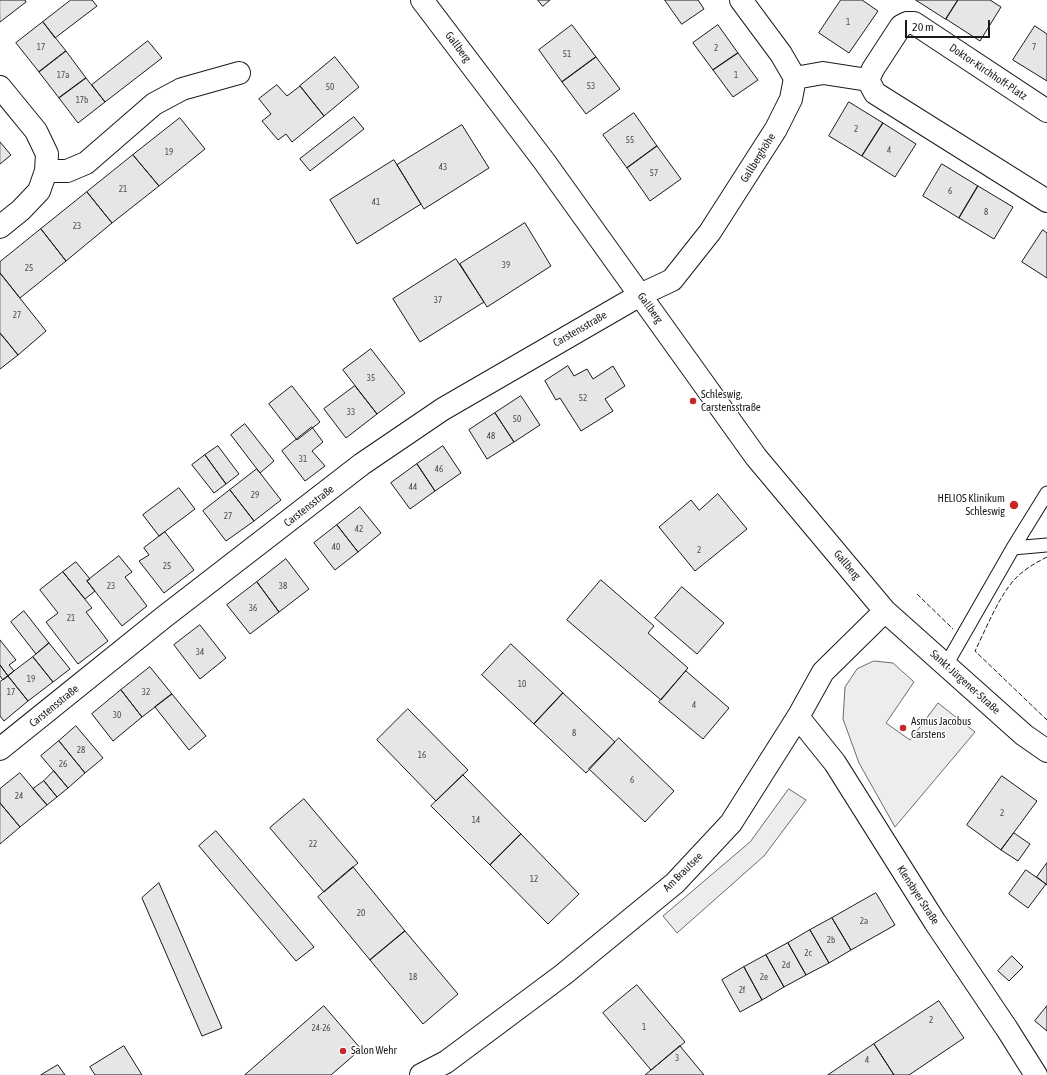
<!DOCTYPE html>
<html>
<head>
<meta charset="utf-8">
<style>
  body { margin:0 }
  #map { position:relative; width:1047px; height:1075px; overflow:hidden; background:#fff; font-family:"Asap Condensed",sans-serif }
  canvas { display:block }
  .scale { position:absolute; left:905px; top:20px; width:85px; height:18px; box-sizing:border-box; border:2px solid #1a1a1a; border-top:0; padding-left:5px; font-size:12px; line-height:14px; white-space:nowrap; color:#1a1a1a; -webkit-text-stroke:3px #fff; paint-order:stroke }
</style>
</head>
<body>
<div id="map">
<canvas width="1047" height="1075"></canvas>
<div class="scale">20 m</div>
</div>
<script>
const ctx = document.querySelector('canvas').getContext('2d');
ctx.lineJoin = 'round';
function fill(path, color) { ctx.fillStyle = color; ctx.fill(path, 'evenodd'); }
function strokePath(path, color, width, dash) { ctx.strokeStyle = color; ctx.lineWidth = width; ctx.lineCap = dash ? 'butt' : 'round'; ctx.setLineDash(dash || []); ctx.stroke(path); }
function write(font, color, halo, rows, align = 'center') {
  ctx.font = font + ' "Asap Condensed",sans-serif'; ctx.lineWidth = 3; ctx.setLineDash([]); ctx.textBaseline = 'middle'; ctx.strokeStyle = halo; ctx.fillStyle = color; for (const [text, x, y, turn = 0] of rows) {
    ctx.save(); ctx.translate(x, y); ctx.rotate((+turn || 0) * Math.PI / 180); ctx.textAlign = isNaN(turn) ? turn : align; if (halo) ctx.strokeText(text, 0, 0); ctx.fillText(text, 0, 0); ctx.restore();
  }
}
const built = new Path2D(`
  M 874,661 L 893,663 L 914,682 L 886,723 L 910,740 L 938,703 L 975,732 L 895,827 L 859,763 L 843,719 L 845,687 L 857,669 Z
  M 789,789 L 806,800 L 764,856 L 677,933 L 663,916 L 750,842 Z`);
const building = new Path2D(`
  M 0,0 L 25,0 L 26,2 L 0,22 Z
  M 71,0 L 92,0 L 97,6 L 55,38 L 43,22 Z
  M 538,0 L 550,0 L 543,6 Z
  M 665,0 L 698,0 L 704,9 L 682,24 Z
  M 841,0 L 862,0 L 878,11 L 849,53 L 819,33 Z
  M 916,0 L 958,0 L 946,19 Z
  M 958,0 L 990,0 L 1001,7 L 980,41 L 946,19 Z
  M 43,22 L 66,51 L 39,72 L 16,43 Z
  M 572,25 L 596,57 L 562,82 L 539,50 Z
  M 718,25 L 738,53 L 713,70 L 693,43 Z
  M 1035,26 L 1047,34 L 1047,81 L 1013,60 Z
  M 148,41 L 162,58 L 105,102 L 92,85 Z
  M 66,51 L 86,78 L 59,98 L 39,72 Z
  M 738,53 L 758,80 L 733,97 L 713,70 Z
  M 335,57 L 359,87 L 324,116 L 300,86 Z
  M 596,57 L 620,89 L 586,114 L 562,82 Z
  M 86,78 L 105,102 L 78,123 L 59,98 Z
  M 277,85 L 287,96 L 300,86 L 324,116 L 292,142 L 286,134 L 278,140 L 262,121 L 271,114 L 259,99 Z
  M 849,102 L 883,123 L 862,156 L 829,136 Z
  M 634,113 L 657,146 L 627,168 L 603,135 Z
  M 354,117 L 364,129 L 310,171 L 300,159 Z
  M 180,118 L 205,149 L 159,186 L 133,155 Z
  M 883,123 L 916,144 L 895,177 L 862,156 Z
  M 462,125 L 489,168 L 424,209 L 397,165 Z
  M 0,142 L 11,155 L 0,164 Z
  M 657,146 L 681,179 L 650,201 L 627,168 Z
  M 133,155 L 159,186 L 112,223 L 87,192 Z
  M 394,160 L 421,204 L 357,244 L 330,200 Z
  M 942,164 L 978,186 L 959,218 L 923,196 Z
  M 978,186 L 1013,207 L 994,239 L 959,218 Z
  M 87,192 L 112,223 L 66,261 L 41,229 Z
  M 525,223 L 551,266 L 487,307 L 460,264 Z
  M 41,229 L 66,261 L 20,298 L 0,273 L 0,262 Z
  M 1043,230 L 1047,233 L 1047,278 L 1022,262 Z
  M 456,259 L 484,302 L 420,342 L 393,299 Z
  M 0,273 L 46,331 L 18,355 L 0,333 Z
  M 0,333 L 18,355 L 0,369 Z
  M 371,349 L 405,393 L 377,414 L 343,370 Z
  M 568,366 L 574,376 L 587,369 L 593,379 L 613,366 L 625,386 L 605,399 L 613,411 L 581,431 L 560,398 L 556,400 L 545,381 Z
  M 292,386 L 320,422 L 297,440 L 269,404 Z
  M 355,386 L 377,414 L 346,438 L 324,409 Z
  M 521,396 L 540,425 L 514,442 L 495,413 Z
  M 495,413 L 514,442 L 487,459 L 469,430 Z
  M 245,424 L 274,461 L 260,473 L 231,435 Z
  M 312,427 L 323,442 L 312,451 L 325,466 L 305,481 L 282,451 Z
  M 218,446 L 239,474 L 226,484 L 205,455 Z
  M 443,446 L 461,473 L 435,491 L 417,464 Z
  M 205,455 L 226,484 L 214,493 L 192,465 Z
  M 417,464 L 435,491 L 410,509 L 391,483 Z
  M 257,469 L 281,500 L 254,521 L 230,490 Z
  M 179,488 L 195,509 L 159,536 L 143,515 Z
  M 230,490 L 254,521 L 226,541 L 203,511 Z
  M 718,494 L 747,529 L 695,571 L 659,527 L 691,500 L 699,510 Z
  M 360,507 L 381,533 L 358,552 L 337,525 Z
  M 337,525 L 358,552 L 335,570 L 314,543 Z
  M 165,532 L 194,570 L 164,593 L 139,561 L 149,555 L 144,548 Z
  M 119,556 L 132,572 L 125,577 L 147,606 L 122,626 L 87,581 Z
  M 286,559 L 309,589 L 279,612 L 257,582 Z
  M 76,562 L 90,579 L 87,581 L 95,591 L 85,599 L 63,572 Z
  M 63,572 L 92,608 L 86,612 L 108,641 L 78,664 L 46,622 L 58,613 L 40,590 Z
  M 601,580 L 654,626 L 648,633 L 688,668 L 661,700 L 567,620 Z
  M 257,582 L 279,612 L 250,634 L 227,605 Z
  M 682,587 L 724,623 L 697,654 L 655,618 Z
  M 24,611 L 49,643 L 36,654 L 11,622 Z
  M 200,625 L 226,658 L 200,679 L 174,645 Z
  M 0,640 L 16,660 L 9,665 L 14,671 L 8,676 L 0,665 Z
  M 49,643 L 70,669 L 53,682 L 33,657 Z
  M 511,644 L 563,693 L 534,724 L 482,675 Z
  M 33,657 L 53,682 L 28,701 L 8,676 Z
  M 0,665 L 8,676 L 3,680 L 0,676 Z
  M 150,667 L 172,694 L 142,717 L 121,690 Z
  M 686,671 L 729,708 L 703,739 L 659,702 Z
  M 8,676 L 28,701 L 4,721 L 0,716 L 0,682 Z
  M 121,690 L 142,717 L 113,741 L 92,714 Z
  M 563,693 L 615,742 L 586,773 L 534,724 Z
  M 172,694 L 206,736 L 189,750 L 155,707 Z
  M 408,709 L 468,770 L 436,801 L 377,740 Z
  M 76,726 L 103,758 L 85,773 L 59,741 Z
  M 619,738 L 674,791 L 645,822 L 589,769 Z
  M 59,741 L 85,773 L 68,788 L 41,756 Z
  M 54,771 L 68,788 L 57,797 L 44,781 Z
  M 20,773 L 47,805 L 20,827 L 0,803 L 0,789 Z
  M 463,775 L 521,834 L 490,865 L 431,806 Z
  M 1002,776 L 1037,801 L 1001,850 L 967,825 Z
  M 44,781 L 57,797 L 47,805 L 33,789 Z
  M 304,799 L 358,863 L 324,892 L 270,828 Z
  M 0,803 L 20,827 L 0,844 Z
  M 216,831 L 314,947 L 296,961 L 199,846 Z
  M 1014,833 L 1030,844 L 1018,861 L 1001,850 Z
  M 521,834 L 579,894 L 548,924 L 490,865 Z
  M 1047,863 L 1047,885 L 1037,877 Z
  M 353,867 L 405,931 L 370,960 L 318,897 Z
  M 1026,870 L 1046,884 L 1028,908 L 1009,894 Z
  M 159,883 L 222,1028 L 202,1036 L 142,898 Z
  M 876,893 L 895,925 L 851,950 L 832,918 Z
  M 832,918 L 851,950 L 829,963 L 810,930 Z
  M 810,930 L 829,963 L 806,975 L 788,943 Z
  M 405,931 L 458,994 L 423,1024 L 370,960 Z
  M 788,943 L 806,975 L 784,987 L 766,955 Z
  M 766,955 L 784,987 L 762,1000 L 744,967 Z
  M 1012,956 L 1023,967 L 1009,981 L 998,971 Z
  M 744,967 L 762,1000 L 740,1012 L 722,980 Z
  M 637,985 L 685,1042 L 651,1070 L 603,1013 Z
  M 939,1001 L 964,1038 L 909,1075 L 894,1075 L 874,1044 Z
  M 324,1006 L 361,1049 L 331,1075 L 245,1075 Z
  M 1047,1006 L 1047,1031 L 1035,1021 Z
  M 874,1044 L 894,1075 L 828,1075 Z
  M 124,1046 L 142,1075 L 95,1075 L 90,1067 Z
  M 680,1046 L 704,1075 L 645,1075 L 651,1070 Z
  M 58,1065 L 65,1075 L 41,1075 Z`);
const service = new Path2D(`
  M 1013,548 L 1047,545
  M 946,665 L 1013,548 L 1047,493`);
const minor = new Path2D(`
  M 422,0 L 544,161 L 756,457 L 885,611 L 1024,735 L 1047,751
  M 795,78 L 823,73 L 868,80 L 875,93 L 1047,201
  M 868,80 L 873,69 L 901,26 L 907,23 L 914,23 L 1047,111
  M 0,87 L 36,131 L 47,154 L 46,171 L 39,191 L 21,210 L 0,227
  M 46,171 L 67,171 L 86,163 L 154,104 L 182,89 L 239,73
  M 798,717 L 835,763 L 935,922 L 1007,1029 L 1036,1075
  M 0,749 L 164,617 L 362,464 L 443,409 L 640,295 L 672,280 L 710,232 L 776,129 L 791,99 L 795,78 L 781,54 L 741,0
  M 421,1075 L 446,1062 L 564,974 L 675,883 L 731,823 L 798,717 L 823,672 L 885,611`);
const fence = new Path2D(`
  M 1047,557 C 1035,563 1023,570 1014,580 C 998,598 986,629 975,651 L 1047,720
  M 917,594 L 953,629`);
const markers = [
  [693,401,4,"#c62828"],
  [1014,505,5,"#c62828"],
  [903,728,4,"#c62828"],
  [343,1051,4,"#c62828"]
];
const numberNames = [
  ["1",848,22],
  ["17",41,47],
  ["7",1034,47],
  ["2",716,48],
  ["51",567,54],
  ["17a",63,75],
  ["1",736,75],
  ["53",591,86],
  ["50",330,87],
  ["17b",82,100],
  ["2",856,129],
  ["55",630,140],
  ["4",889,150],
  ["19",169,152],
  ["43",443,167],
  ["57",654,173],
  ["21",123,189],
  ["6",950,191],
  ["41",376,202],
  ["8",986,212],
  ["23",77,226],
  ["39",506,265],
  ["25",29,268],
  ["37",438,300],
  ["27",17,315],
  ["35",371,378],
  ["52",583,398],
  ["33",351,412],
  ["50",517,419],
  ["48",491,436],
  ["31",303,459],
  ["46",439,469],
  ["44",413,487],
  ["29",255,495],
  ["27",228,516],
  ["42",359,529],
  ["40",336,547],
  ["2",699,550],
  ["25",167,566],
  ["23",111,586],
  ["38",283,586],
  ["36",253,608],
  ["21",71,618],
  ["34",200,652],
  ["19",31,679],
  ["10",522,684],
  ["17",11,692],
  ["32",146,692],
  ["4",694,705],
  ["30",117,715],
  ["8",574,733],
  ["28",81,750],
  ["16",422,755],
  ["26",63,764],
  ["6",632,780],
  ["24",19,796],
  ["2",1002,813],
  ["14",476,820],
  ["22",313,844],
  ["12",534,879],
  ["20",361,913],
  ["2a",864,921],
  ["2b",831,940],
  ["2c",808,953],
  ["2d",786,965],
  ["18",413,977],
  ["2e",764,977],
  ["2f",742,990],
  ["2",931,1020],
  ["1",644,1027],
  ["24-26",321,1028],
  ["3",677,1058],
  ["4",867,1060]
];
const streetNames = [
  ["Gallberg",458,47,53],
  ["Doktor-Kirchhoff-Platz",988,72,34],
  ["Gallberghöhe",758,158,-58],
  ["Gallberg",650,308,54],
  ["Carstensstraße",580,329,-30],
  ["Carstensstraße",309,506,-38],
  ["Gallberg",847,565,50],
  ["Sankt-Jürgener-Straße",965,682,42],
  ["Carstensstraße",54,706,-39],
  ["Am Brautsee",683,872,-45],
  ["Klensbyer Straße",918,895,57]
];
const poiNames = [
  ["Schleswig,",701,395],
  ["Carstensstraße",701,408],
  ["HELIOS Klinikum",1005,499,"right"],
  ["Schleswig",1005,512,"right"],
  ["Asmus Jacobus",911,722],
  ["Carstens",911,735],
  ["Salon Wehr",351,1051]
];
fill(built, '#ededed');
strokePath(built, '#6a6a6a', 1);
fill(building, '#e6e6e6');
strokePath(building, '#1a1a1a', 1);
strokePath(service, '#1a1a1a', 15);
strokePath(minor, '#1a1a1a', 24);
strokePath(service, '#fff', 13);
strokePath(minor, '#fff', 22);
strokePath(fence, '#1a1a1a', 1, [5, 2]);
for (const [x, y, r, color] of markers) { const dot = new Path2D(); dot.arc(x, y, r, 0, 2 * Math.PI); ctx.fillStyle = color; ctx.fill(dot); strokePath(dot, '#fff', 1.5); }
write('9px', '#4d4d4d', null, numberNames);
write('11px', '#1a1a1a', '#fff', streetNames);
write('11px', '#1a1a1a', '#fff', poiNames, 'left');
</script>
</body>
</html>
